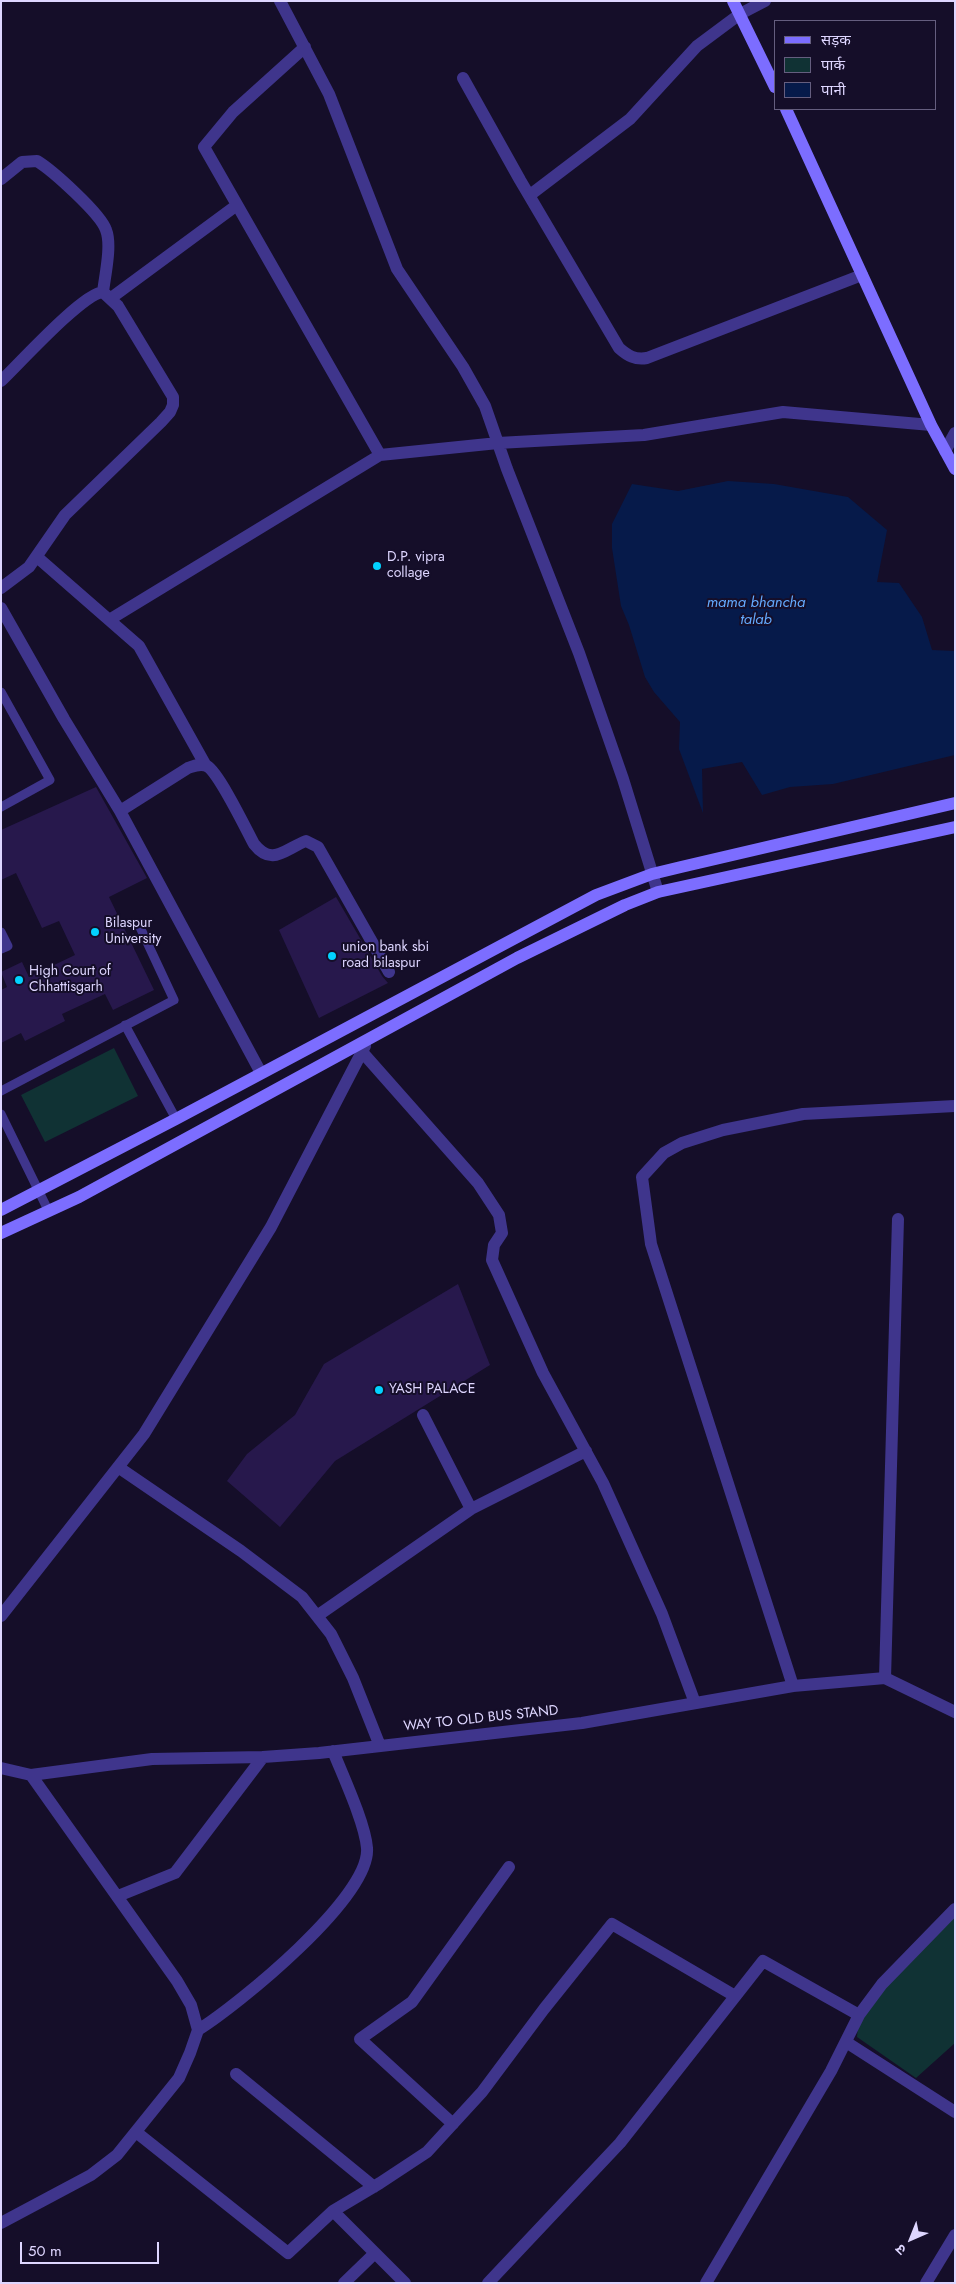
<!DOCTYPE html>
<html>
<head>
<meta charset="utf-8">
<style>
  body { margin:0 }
  #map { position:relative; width:956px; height:2284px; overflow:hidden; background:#150e29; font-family:Jost,"Noto Sans Devanagari",sans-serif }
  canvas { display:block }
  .frame { position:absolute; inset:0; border:2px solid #ded6ff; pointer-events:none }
  .legend { position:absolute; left:774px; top:20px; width:162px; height:90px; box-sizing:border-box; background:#150e29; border:1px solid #655e7f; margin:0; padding:6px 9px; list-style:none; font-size:15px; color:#ded6ff }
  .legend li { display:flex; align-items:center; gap:10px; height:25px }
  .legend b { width:25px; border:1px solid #655e7f }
  .north { position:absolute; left:886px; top:2214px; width:50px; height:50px; -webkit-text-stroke:4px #150e29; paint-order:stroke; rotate:224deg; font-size:14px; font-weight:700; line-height:20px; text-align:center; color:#ded6ff }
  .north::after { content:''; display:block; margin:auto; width:18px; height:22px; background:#ded6ff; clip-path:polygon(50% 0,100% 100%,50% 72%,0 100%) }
  .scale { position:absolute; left:20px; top:2242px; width:139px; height:22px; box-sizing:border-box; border:2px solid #ded6ff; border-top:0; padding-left:6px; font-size:15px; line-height:18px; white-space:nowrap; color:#ded6ff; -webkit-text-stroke:4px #150e29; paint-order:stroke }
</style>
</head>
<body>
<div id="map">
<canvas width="956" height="2284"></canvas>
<div class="frame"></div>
<ul class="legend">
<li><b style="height:6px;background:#7c6dff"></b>सड़क</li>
<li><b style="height:14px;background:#103234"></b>पार्क</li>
<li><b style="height:14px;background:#061a4a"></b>पानी</li>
</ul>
<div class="north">उ</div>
<div class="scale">50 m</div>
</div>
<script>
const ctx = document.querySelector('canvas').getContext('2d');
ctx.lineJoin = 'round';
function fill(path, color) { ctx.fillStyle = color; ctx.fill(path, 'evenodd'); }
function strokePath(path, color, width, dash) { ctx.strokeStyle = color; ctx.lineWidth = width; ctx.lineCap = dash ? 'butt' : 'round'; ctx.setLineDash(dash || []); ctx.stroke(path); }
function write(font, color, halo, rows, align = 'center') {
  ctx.font = font + ' Jost,sans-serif'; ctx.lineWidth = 4; ctx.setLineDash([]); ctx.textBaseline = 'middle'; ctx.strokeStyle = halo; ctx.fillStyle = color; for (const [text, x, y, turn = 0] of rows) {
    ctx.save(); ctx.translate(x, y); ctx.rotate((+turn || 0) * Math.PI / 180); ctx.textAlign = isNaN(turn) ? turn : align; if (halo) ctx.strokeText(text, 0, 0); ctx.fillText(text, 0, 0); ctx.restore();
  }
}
const green = new Path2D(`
  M 114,1048 L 138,1096 L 45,1142 L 21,1095 Z
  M 955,1916 L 955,2043 L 916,2078 L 857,2037 L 859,2015 Z`);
const water = new Path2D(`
  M 728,481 L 774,484 L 848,497 L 887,530 L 877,582 L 899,583 L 922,617 L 932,650 L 955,651 L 955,755 L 833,784 L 790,787 L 762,795 L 742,762 L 702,769 L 703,813 L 679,749 L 680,722 L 654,692 L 645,677 L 629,625 L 621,606 L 612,548 L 612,524 L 632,484 L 678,491 Z`);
const building = new Path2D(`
  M 96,787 L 147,878 L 109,897 L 154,990 L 113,1010 L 105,994 L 62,1014 L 65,1021 L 25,1041 L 21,1033 L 1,1043 L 1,990 L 7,987 L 1,972 L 22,962 L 29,977 L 75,955 L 59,921 L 42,928 L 16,873 L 1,880 L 1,830 Z
  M 336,897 L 382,976 L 388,983 L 319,1018 L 279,930 Z
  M 458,1284 L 490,1365 L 335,1461 L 280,1527 L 227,1481 L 247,1454 L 295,1415 L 324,1364 Z`);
const lane = new Path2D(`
  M 1,692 L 50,780 L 1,807
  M 1,932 L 8,946 L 1,949
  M 125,1025 L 176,1119
  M 1,1091 L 174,1000 L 139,925
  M 1,1114 L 48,1210`);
const street = new Path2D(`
  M 280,1 L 329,94 L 397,269 L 463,367 L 485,406 L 507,469 L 579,653 L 623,779 L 658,892
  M 305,47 L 233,112 L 204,147 L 380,455 L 498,443 L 644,435 L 783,412 L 931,425
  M 463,78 L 520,180 L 619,348 C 628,356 635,360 647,358 L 862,275
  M 1,179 L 22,162 L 37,161 C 52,170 101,214 106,230 C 112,245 105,275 103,292
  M 530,195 L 630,119 L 697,46 L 740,14 L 765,1
  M 111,298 L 237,205
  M 1,381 C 20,363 82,294 103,292 L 118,306 L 173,397 L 173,405 L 170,412 L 161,422 L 65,515 L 29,567 L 1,588
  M 945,451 L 955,433
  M 37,557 L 139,646 L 206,766
  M 1,608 L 64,719 L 120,811 L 261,1073
  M 109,620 L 380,455
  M 120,811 L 188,768 C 194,766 200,763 207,766 C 219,773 246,829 254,844 C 272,867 285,849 306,841 L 318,847 L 389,972
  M 363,1053 L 478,1183 L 499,1215 L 502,1233 L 494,1245 L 492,1260 L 543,1373 L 603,1483 L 662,1614 L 695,1703
  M 423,1415 L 471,1509
  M 118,1467 L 241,1551 L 302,1597 L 331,1634 L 353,1678 L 380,1746
  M 1,1616 L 144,1434 L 271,1227 L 365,1046
  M 317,1616 L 471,1509 L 586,1451
  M 885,1678 L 898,1219
  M 793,1686 L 651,1244 L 642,1177 L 664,1153 L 682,1143 L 723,1130 L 803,1114 L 955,1106
  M 1,1768 L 31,1775 L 152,1759 L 263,1757 L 319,1753 L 582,1723 L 793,1686 L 885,1678 L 955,1712
  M 118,1896 L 175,1873 L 263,1757
  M 198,2030 C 238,2005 371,1897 367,1848 C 365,1823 343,1776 333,1751
  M 846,2042 L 955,2112
  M 236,2074 L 374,2187
  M 453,2124 L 360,2039 L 412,2002 L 509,1867
  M 136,2132 L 288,2253 L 333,2211
  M 1,2223 L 91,2175 L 117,2155 L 179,2078 L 190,2053 L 198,2030 L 191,2005 L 177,1981 L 31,1775
  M 344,2283 L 375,2253
  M 405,2283 L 333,2211 L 380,2183 L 427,2152 L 482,2092 L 544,2009 L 612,1924 L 735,1996
  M 488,2283 L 620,2143 L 763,1961 L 859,2015
  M 706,2283 L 831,2071 L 859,2015 L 882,1984 L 955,1909
  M 926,2283 L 955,2235`);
const secondary = new Path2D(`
  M 733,1 L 775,87
  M 786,109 L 931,425 L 955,469
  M 1,1210 L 176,1119 L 596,895 L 652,874 L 681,867 L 955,803
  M 1,1233 L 79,1197 L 517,958 L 625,905 L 658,892 L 955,827`);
const markers = [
  [377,566,5,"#02d2ff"],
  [95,932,5,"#02d2ff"],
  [332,956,5,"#02d2ff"],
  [19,980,5,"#02d2ff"],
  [379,1390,5,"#02d2ff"]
];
const poiNames = [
  ["D.P. vipra",387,558],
  ["collage",387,574],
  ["Bilaspur",105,924],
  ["University",105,940],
  ["union bank sbi",342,948],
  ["road bilaspur",342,964],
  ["High Court of",29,972],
  ["Chhattisgarh",29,988],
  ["YASH PALACE",389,1390]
];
const streetNames = [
  ["WAY TO OLD BUS STAND",481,1719,-6]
];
const waterNames = [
  ["mama bhancha",756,603],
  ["talab",756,620]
];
fill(green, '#103234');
fill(water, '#061a4a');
fill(building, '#27184c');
strokePath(lane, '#3f358c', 9);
strokePath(street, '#3f358c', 12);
strokePath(secondary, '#7c6dff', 12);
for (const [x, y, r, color] of markers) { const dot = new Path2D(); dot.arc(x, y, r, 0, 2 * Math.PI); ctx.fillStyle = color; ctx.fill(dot); strokePath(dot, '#150e29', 2); }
write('14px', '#ded6ff', '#150e29', poiNames, 'left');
write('14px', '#ded6ff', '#150e29', streetNames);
write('italic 15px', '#64abff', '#150e29', waterNames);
</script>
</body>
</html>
